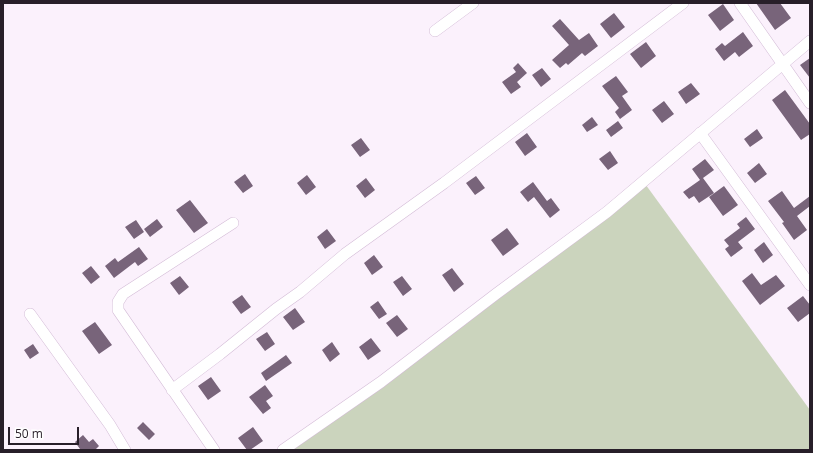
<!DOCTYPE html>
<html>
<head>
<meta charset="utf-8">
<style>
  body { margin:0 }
  #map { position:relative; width:813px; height:453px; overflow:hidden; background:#fbf1fc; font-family:"Open Sans",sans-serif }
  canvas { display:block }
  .frame { position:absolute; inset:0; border:4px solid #281f29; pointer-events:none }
  .scale { position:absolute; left:8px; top:427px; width:71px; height:18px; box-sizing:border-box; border:2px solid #281f29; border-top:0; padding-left:5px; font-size:12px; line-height:14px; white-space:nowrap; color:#281f29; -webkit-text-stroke:3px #fff; paint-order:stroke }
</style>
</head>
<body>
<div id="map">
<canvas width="813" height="453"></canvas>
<div class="frame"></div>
<div class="scale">50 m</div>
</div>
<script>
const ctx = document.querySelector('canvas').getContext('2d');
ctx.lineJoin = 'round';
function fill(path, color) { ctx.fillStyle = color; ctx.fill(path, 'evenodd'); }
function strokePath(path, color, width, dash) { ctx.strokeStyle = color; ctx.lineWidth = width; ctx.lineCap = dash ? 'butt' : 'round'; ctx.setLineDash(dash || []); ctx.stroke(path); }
const green = new Path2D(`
  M 643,181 L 810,410 L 810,450 L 283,450 Z`);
const building = new Path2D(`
  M 756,3 L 780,3 L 791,18 L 775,30 Z
  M 723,4 L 734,20 L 720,31 L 708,15 Z
  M 614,13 L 625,27 L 611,38 L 600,24 Z
  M 560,19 L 579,40 L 589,33 L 598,46 L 585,56 L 582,53 L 568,65 L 566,63 L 560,68 L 552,60 L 569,45 L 552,26 Z
  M 743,32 L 753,46 L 739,57 L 735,52 L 724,61 L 715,49 L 722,43 L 725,46 Z
  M 646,42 L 656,56 L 641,68 L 630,54 Z
  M 810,58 L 810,78 L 800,65 Z
  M 518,63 L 527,73 L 517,82 L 521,87 L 511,94 L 502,82 L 516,72 L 513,68 Z
  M 542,68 L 551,79 L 541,87 L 532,75 Z
  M 616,76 L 628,92 L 622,96 L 632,110 L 620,119 L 615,112 L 619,108 L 602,86 Z
  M 691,83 L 700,94 L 686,104 L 678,92 Z
  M 785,90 L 810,124 L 810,134 L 801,140 L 772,100 Z
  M 664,101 L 674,114 L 662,123 L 652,110 Z
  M 592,117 L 598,125 L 587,132 L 582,125 Z
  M 618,121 L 623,128 L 611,137 L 606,130 Z
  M 757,129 L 763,138 L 750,147 L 744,139 Z
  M 527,133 L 537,147 L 525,156 L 515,142 Z
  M 361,138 L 370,150 L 360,157 L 351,145 Z
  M 610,151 L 618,163 L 608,170 L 599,159 Z
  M 705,159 L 714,170 L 703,178 L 714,193 L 699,203 L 694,196 L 689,199 L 683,192 L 700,180 L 692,169 Z
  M 759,163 L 767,174 L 755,183 L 747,173 Z
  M 245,174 L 253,186 L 243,193 L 234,182 Z
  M 307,175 L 316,187 L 306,195 L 297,183 Z
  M 476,176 L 485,188 L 475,195 L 466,183 Z
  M 366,178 L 375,190 L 365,198 L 356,186 Z
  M 533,182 L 547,201 L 551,198 L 560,210 L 550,218 L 534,197 L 528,202 L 520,192 Z
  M 724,186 L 738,205 L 723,216 L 709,197 Z
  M 782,191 L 794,208 L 810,196 L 810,206 L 797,216 L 807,230 L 794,240 L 782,223 L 784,222 L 768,201 Z
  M 190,200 L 208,223 L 194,233 L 176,210 Z
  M 746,217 L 755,229 L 738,242 L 743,248 L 731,257 L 725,249 L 729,246 L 724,240 L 740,228 L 737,224 Z
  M 157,219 L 163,227 L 150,237 L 144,229 Z
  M 136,220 L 144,232 L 134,239 L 125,227 Z
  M 507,228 L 519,244 L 503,256 L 491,240 Z
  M 327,229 L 336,241 L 325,249 L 317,237 Z
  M 764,242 L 773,255 L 763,263 L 754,250 Z
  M 139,247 L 148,259 L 138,266 L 135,262 L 114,278 L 105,266 L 115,258 L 118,262 Z
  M 374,255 L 383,267 L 372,275 L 364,263 Z
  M 91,266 L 100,277 L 91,284 L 82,273 Z
  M 452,268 L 464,284 L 454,292 L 442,275 Z
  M 752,273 L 761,285 L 776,275 L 785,286 L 760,305 L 742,281 Z
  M 180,276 L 189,287 L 179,295 L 170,283 Z
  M 402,276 L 412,289 L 403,296 L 393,282 Z
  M 242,295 L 251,307 L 241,314 L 232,302 Z
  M 803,296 L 810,305 L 810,313 L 798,322 L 787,308 Z
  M 378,301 L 387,314 L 379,319 L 370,307 Z
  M 295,308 L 305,322 L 293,330 L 283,317 Z
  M 397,315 L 408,329 L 397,337 L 386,323 Z
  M 95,322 L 112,345 L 99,354 L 82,331 Z
  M 267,332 L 275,344 L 265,351 L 256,339 Z
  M 371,338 L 381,351 L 368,360 L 359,347 Z
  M 332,342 L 340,354 L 330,362 L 322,350 Z
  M 33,344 L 39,353 L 30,359 L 24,350 Z
  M 286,355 L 292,363 L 266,381 L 261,373 Z
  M 211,377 L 221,391 L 208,400 L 198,386 Z
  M 265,385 L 273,396 L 266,401 L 271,408 L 263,414 L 249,397 Z
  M 143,422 L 155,434 L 149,440 L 137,428 Z
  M 253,427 L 263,441 L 250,450 L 247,450 L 238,438 Z
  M 83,435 L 89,442 L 93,439 L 99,446 L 95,450 L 79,450 L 80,449 L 75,442 Z`);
const minor = new Path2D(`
  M 740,3 L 810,103
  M 435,31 L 473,3
  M 700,133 L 810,285
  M 30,314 L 110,425 L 125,450
  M 172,390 L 220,354 L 276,309 L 300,292 L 345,254 L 444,183 L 683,3
  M 214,450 L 118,310 L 118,302 L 123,294 L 233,223
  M 283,450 L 381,382 L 496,294 L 607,212 L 810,41`);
fill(green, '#cbd4bd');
fill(building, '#78647a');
strokePath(minor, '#d3bbd6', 12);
strokePath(minor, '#fff', 11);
</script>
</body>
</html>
